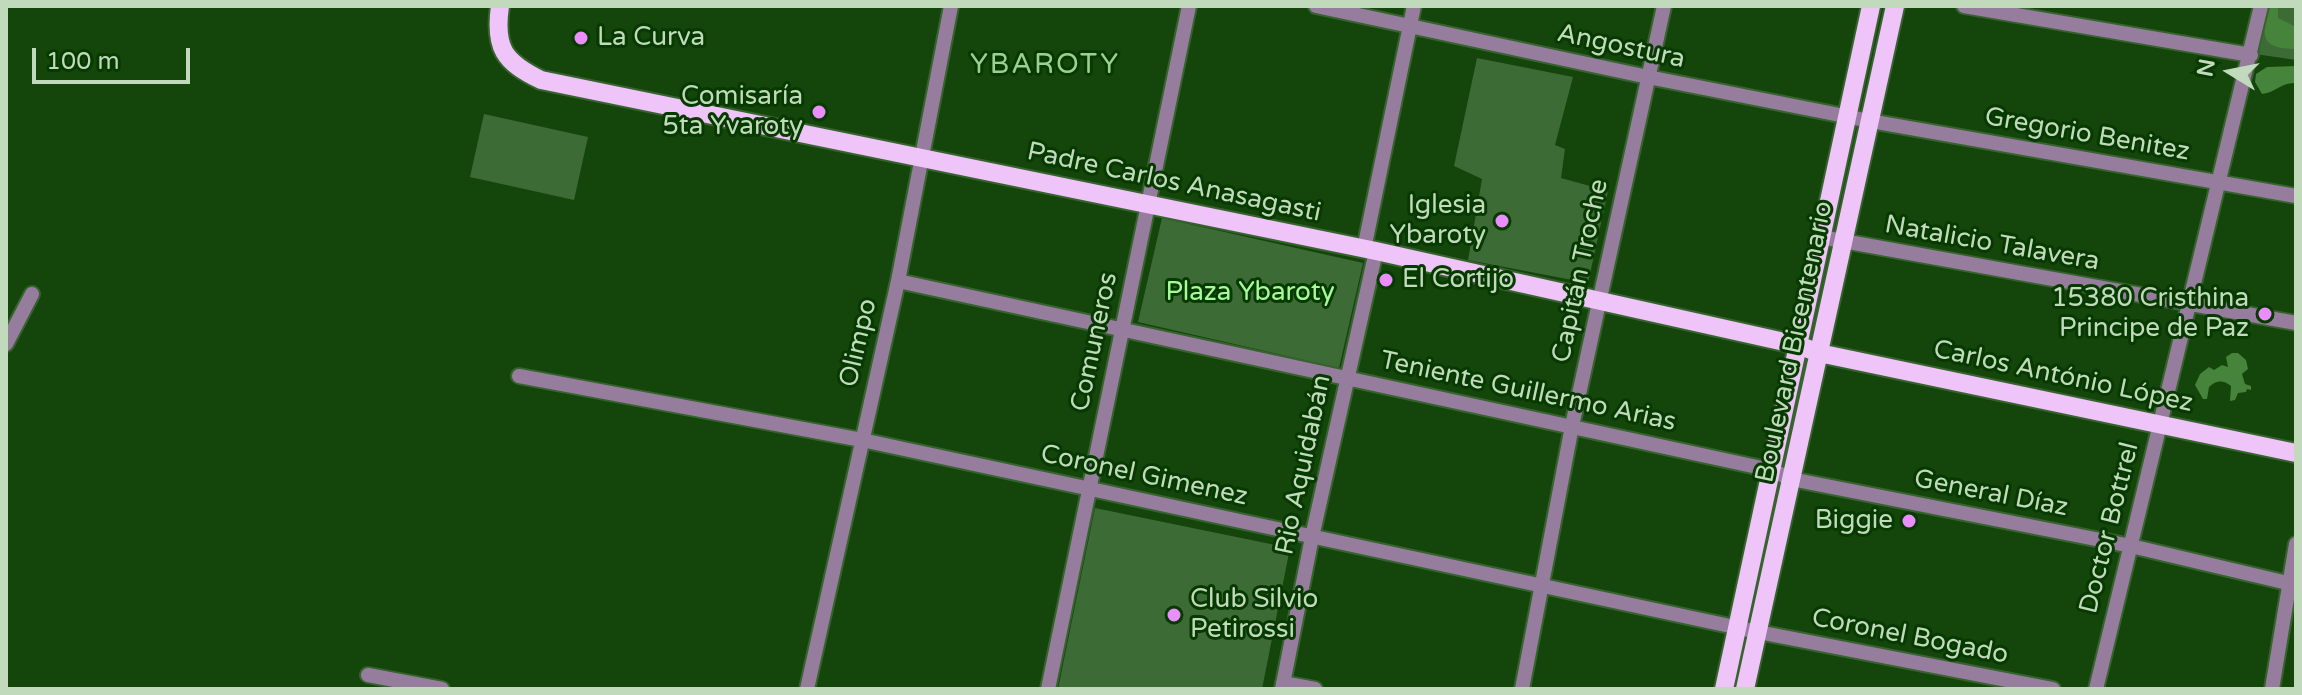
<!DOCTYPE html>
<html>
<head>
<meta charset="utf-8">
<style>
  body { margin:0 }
  #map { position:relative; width:2302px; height:695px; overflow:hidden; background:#14450b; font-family:"Varela Round",sans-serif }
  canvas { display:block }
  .frame { position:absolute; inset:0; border:8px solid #c0dabb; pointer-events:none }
  .north { position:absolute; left:2190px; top:32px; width:80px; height:80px; -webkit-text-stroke:6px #073a00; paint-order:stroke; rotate:280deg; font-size:22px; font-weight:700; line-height:32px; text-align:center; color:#c0dabb }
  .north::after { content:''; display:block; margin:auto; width:28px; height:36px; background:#c0dabb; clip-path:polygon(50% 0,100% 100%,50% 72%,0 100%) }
  .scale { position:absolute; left:32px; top:48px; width:158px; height:36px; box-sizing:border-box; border:4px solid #c0dabb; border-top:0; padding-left:10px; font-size:24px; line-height:28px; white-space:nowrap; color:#c0dabb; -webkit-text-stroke:6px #073a00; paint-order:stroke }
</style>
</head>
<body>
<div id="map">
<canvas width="2302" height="695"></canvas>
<div class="frame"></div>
<div class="north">N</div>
<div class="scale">100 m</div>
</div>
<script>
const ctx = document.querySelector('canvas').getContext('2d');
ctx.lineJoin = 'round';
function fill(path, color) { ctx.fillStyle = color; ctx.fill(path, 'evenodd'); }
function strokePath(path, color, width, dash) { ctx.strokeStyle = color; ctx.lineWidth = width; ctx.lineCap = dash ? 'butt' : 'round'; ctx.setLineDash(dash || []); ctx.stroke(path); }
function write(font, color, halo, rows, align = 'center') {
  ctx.font = font + ' "Varela Round",sans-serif'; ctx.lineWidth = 6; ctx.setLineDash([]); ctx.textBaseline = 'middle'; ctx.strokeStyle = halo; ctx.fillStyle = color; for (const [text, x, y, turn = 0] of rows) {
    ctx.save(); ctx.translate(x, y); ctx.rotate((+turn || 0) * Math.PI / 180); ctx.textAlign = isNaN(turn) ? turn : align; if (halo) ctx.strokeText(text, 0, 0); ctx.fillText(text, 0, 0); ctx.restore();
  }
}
const green = new Path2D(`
  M 2265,6 L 2296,6 L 2296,60 L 2255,54 Z
  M 1477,58 L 1573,77 L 1555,145 L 1565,149 L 1561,178 L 1608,191 L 1588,283 L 1468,260 L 1482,179 L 1454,166 Z
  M 484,114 L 588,137 L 574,200 L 470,177 Z
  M 1162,218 L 1363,263 L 1339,368 L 1138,322 Z
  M 1095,508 L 1290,548 L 1262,689 L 1058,689 Z`);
const forest = new Path2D(`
  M 2270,6 L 2278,6 L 2278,18 L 2296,27 L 2296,49 C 2258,49 2262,34 2270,6 Z
  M 2296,66 L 2296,83 C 2282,82 2274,93 2262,94 L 2255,82 L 2256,74 L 2267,67 Z
  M 2232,353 L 2238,353 L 2246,360 L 2248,369 L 2242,374 L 2245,384 L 2251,386 L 2251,390 L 2247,389 L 2246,392 L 2238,393 L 2235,400 L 2230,401 L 2231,386 C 2223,380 2217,380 2209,387 L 2207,399 L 2203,399 L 2195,385 L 2200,374 L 2209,367 L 2214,370 L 2222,365 L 2228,367 L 2226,357 Z`);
const minor = new Path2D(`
  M 1316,6 L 1648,77 L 1870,121 L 2296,196
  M 1964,6 L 2251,55
  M 1821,237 L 2296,323
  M 1364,249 L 1414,6
  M 898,281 L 1771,470 L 1791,479 L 2131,546 L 2296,585
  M 6,344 L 32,294
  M 519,376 L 862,440 L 1758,632 L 2053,689
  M 368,675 L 442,689
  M 1283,683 L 1315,689
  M 807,689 L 898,281 L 951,6
  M 1048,689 L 1189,6
  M 1282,689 L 1312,537 L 1376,251
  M 1522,689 L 1572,426 L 1664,6
  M 2096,689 L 2261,6
  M 2272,689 L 2296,544`);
const major = new Path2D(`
  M 500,6 C 494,48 504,62 541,80 L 1376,251 L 1798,345 L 1819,353 L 2296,453
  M 1724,689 L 1871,6
  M 1745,689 L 1895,6`);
const markers = [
  [581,38,8,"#ea8dfd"],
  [819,112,8,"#ea8dfd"],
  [1502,221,8,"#ea8dfd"],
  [1386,280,8,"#ea8dfd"],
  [2265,314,8,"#ea8dfd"],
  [1909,521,8,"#ea8dfd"],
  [1174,615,8,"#ea8dfd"]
];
const poiNames = [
  ["La Curva",597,38,"left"],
  ["Comisaría",803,97],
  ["5ta Yvaroty",803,127],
  ["Iglesia",1486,206],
  ["Ybaroty",1486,236],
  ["El Cortijo",1402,280,"left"],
  ["15380 Cristhina",2249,299],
  ["Principe de Paz",2249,329],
  ["Biggie",1893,521],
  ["Club Silvio",1190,600,"left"],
  ["Petirossi",1190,630,"left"]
];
const streetNames = [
  ["Angostura",1621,47,12],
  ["Gregorio Benitez",2087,135,10],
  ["Padre Carlos Anasagasti",1174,183,12],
  ["Natalicio Talavera",1992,244,10],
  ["Capitán Troche",1581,271,-78],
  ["Comuneros",1095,342,-78],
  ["Boulevard Bicentenario",1795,342,-78],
  ["Olimpo",859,343,-77],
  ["Carlos António López",2063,377,12],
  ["Teniente Guillermo Arias",1528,392,12],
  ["Rio Aquidabán",1304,465,-78],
  ["Coronel Gimenez",1144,476,12],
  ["General Díaz",1991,494,11],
  ["Doctor Bottrel",2110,528,-76],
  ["Coronel Bogado",1910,637,11]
];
const parkNames = [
  ["Plaza Ybaroty",1250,293]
];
const neighbourhoodNames = [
  ["YBAROTY",1045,66]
];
fill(green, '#3d6b35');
fill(forest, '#46843b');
strokePath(minor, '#36632e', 18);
strokePath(major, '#36632e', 22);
strokePath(minor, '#977d9d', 14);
strokePath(major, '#efc4f8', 18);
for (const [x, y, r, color] of markers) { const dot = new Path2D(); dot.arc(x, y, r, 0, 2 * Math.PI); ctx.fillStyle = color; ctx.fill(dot); strokePath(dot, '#073a00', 3); }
write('26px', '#c0dabb', '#073a00', poiNames, 'right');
write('26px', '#c0dabb', '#073a00', streetNames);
write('26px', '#a6fa97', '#073a00', parkNames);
ctx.letterSpacing = '2px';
write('28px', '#9cd093', '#073a00', neighbourhoodNames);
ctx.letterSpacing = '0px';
</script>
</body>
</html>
